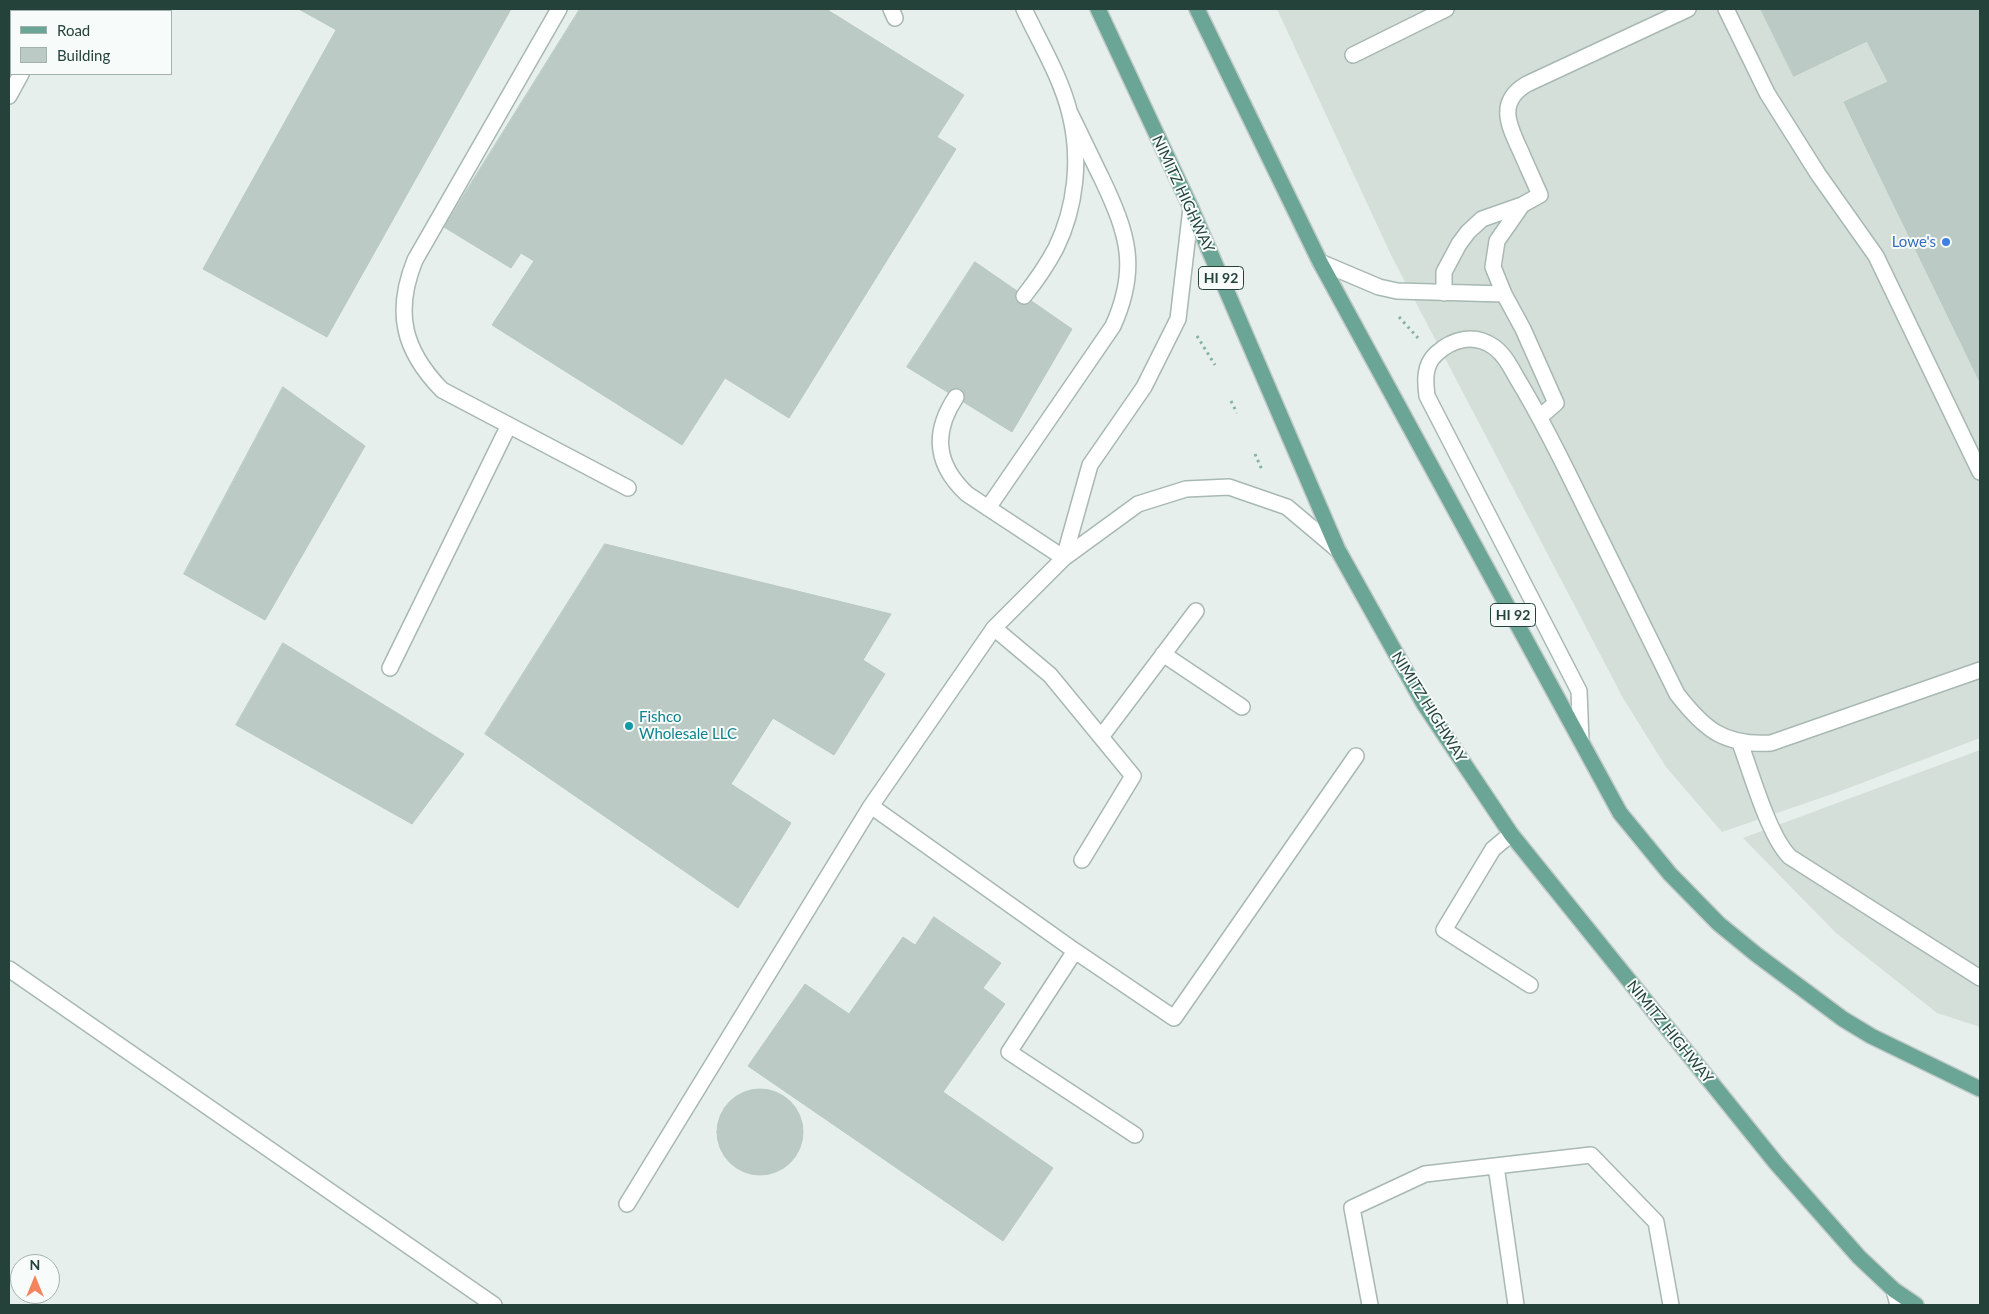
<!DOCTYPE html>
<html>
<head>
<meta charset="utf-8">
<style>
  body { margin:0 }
  #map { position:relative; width:1989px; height:1314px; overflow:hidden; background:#e6efeb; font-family:Lato,sans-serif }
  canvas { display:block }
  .frame { position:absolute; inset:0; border:10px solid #24423a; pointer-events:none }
  .legend { position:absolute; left:10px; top:10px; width:162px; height:65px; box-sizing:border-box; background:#f7fbf9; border:1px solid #a3b1ad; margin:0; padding:6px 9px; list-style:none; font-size:15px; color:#24423a }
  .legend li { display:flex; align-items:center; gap:10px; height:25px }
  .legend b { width:25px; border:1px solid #a3b1ad }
  .north { position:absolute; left:10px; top:1254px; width:50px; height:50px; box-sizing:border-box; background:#f7fbf9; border:1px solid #a3b1ad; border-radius:50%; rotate:0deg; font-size:14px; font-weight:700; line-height:20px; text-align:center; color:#24423a }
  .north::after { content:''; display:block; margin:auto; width:18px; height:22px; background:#f4845f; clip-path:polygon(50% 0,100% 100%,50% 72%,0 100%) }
</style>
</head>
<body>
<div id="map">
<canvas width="1989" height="1314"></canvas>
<div class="frame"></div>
<ul class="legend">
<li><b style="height:6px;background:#6aa596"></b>Road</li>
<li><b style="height:14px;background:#bbcac4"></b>Building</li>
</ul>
<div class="north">N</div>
</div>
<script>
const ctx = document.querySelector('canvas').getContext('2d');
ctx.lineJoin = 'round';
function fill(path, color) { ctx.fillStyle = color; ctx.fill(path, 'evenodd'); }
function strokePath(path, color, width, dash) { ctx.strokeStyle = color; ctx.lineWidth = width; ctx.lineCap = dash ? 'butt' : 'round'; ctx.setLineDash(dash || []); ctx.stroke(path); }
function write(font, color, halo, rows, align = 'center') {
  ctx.font = font + ' Lato,sans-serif'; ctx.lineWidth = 4; ctx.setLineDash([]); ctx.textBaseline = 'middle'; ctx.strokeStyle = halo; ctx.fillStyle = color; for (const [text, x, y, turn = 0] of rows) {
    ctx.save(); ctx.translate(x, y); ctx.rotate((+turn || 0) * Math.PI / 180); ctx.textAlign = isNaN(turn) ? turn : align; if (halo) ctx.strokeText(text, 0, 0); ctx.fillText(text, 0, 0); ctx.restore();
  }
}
const built = new Path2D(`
  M 1277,9 L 1980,9 L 1980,738 L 1838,792 L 1722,832 L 1666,767 L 1623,698 L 1391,255 Z
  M 1980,750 L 1980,1027 L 1937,1013 L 1836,933 L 1743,838 Z`);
const building = new Path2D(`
  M 299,9 L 511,9 L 327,337 L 203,269 L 336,30 Z
  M 580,9 L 826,9 L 964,95 L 937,137 L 956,149 L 789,418 L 725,378 L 682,445 L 492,325 L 534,261 L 521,253 L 511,268 L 444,227 Z
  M 1761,9 L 1980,9 L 1980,382 L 1844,102 L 1888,82 L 1867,41 L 1794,76 Z
  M 975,262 L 1072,329 L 1012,432 L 907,367 Z
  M 283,387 L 365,446 L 265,620 L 184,574 Z
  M 605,544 L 891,614 L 863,660 L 885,674 L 834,755 L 773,718 L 731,784 L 791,823 L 738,908 L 485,734 Z
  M 283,643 L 464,754 L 412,824 L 236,725 Z
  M 934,917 L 1001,963 L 983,988 L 1005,1004 L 943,1092 L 1053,1168 L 1003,1241 L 748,1066 L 805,984 L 849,1014 L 903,937 L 915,945 Z
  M717 1132a43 43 0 1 1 86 0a43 43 0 1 1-86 0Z`);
const path = new Path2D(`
  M 1399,317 L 1418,338
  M 1197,336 L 1215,365
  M 1231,401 L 1237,413
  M 1255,454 L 1262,470`);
const service = new Path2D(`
  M 559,9 L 415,260 C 394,312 403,350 442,390 L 628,488
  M 891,9 L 895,18
  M 1024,9 C 1040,43 1061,77 1070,114 C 1081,158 1076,207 1056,248 C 1047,265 1036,281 1024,296
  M 1726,9 L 1767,93 L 1818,174 L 1876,256 L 1980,472
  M 54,11 L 56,9
  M 1353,55 L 1446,9
  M 9,96 L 21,74
  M 1522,205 L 1497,241 L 1493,267 L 1504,294 L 1523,329 L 1556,403 L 1540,417
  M 1320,262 L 1379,287 L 1397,291 L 1504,294
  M 1444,293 L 1444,272 L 1459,244 L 1468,232 L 1482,219 L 1522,205 L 1540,195 C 1534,181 1527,166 1521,152 C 1509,126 1496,102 1527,84 L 1688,9
  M 956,397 C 932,433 936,465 967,494 L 1064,558
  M 988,508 L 1113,326 C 1139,268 1128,234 1102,179 C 1091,157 1081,135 1070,113
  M 1064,558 L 1090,465 L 1144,387 L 1178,319 L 1191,208
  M 994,628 L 1050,675 L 1133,776 L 1082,860
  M 1163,654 L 1242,707
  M 390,668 L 509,425
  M 1101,737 L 1196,611
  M 1581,741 L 1579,691 L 1427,396 C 1425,381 1424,365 1436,354 C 1452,339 1474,333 1494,347 C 1505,355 1511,368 1518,380 C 1535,408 1550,437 1565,467 C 1602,542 1639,618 1677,694 C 1704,729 1724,746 1771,743 L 1980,670
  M 1740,743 C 1751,772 1769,837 1790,857 L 1980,978
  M 871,806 L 1075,951 L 1174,1018 L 1356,756
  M 1511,834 L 1493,849 L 1444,930 L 1530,985
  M 1075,951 L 1009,1052 L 1135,1135
  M 9,969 L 494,1305
  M 1496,1166 L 1516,1305
  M 627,1204 L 871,806 L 994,628 L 1064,558 L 1138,504 L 1186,489 L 1229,487 L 1287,507 L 1338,550
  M 1894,1290 L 1898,1305
  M 1370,1305 L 1352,1208 L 1425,1174 L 1591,1155 L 1656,1222 L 1671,1305`);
const primary = new Path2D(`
  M 1098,9 L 1191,208 L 1338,550 L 1424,704 L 1511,834 L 1776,1163 L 1859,1257 L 1894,1290 L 1916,1305
  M 1197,9 L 1320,262 L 1620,813 L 1670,874 L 1719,924 L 1757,955 L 1843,1019 L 1871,1036 L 1980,1089`);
const markers = [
  [1946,242,5,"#3f7fe0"],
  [629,726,5,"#0f9aa8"]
];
const shields = [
  [1221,278,45],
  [1513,615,45]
];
const shieldNames = [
  ["HI 92",1221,278],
  ["HI 92",1513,615]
];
const streetNames = [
  ["NIMITZ HIGHWAY",1183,194,65],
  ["NIMITZ HIGHWAY",1429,707,58],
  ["NIMITZ HIGHWAY",1670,1032,51]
];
const shopNames = [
  ["Lowe's",1936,242]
];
const cultureNames = [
  ["Fishco",639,717],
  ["Wholesale LLC",639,734]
];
fill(built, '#d4dfda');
fill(building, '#bbcac4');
strokePath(building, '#b8c9c2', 1);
strokePath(service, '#a8b8b2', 18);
strokePath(primary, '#c2cac8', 18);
strokePath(path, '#86b3a5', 3, [2.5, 4]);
strokePath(service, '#fff', 15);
strokePath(primary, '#6aa596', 15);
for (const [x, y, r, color] of markers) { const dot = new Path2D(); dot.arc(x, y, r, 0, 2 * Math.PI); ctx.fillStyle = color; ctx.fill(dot); strokePath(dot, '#f7fbf9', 2); }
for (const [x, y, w] of shields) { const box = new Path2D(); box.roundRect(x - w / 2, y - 11.5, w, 23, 4); ctx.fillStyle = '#f7fbf9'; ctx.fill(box); strokePath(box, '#24423a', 1); }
write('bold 14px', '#24423a', null, shieldNames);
write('15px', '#24423a', '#f7fbf9', streetNames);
write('15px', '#366cbe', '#f7fbf9', shopNames, 'right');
write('15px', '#0d838f', '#f7fbf9', cultureNames, 'left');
</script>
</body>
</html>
